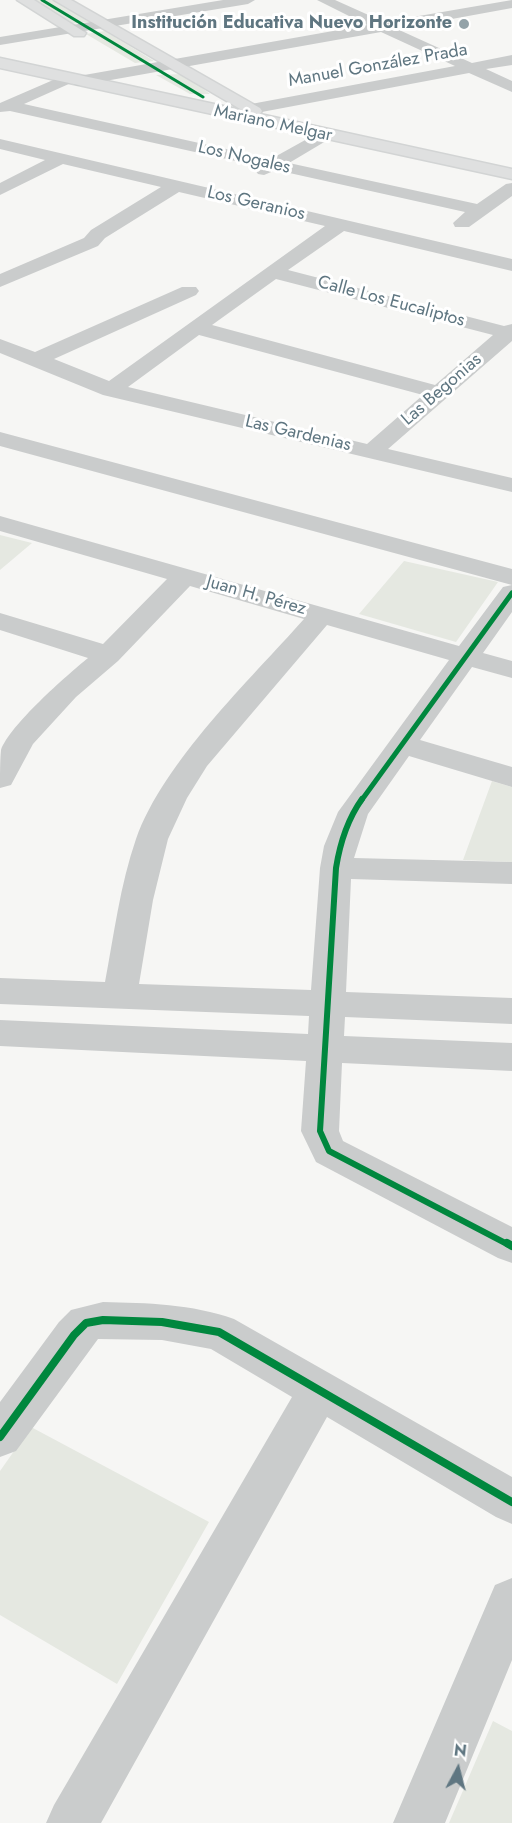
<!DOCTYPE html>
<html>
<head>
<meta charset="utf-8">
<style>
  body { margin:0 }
  #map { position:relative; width:512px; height:1823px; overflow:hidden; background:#f6f6f4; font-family:Jost,sans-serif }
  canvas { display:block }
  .north { position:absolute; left:428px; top:1739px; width:60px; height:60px; -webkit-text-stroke:4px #fff; paint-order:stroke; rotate:7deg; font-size:16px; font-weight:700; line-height:24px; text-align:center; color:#5f7681 }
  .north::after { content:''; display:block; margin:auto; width:21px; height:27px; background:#5f7681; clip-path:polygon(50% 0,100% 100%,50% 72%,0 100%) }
</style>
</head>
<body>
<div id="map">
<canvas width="512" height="1823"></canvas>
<div class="north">N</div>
</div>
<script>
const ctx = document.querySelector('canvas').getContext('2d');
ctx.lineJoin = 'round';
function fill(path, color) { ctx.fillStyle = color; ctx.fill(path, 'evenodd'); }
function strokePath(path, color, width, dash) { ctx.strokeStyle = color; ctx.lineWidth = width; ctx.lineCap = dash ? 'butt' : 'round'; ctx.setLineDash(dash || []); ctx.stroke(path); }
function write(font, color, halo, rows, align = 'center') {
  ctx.font = font + ' Jost,sans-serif'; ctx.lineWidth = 6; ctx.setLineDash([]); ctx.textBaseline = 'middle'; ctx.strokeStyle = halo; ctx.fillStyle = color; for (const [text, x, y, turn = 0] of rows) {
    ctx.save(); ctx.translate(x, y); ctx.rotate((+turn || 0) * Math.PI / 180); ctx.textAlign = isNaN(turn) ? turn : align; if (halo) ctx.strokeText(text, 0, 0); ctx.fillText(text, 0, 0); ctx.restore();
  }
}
const green = new Path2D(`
  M 29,0 L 53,0 L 89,22 L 67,24 Z
  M 105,31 L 154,61 L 135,63 L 86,34 Z
  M 184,74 L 210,94 L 190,94 L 156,75 Z
  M 0,535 L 32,543 L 0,570 Z
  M 404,561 L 498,582 L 456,642 L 359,614 Z
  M 492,781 L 512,787 L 512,862 L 463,860 Z
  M 31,1427 L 209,1522 L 117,1684 L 0,1615 L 0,1471 Z
  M 493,1721 L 512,1731 L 512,1823 L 449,1823 Z`);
const street = new Path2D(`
  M 223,0 L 255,0 L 248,4 L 0,45 L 0,37 Z
  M 317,0 L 335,0 L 384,22 L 512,0 L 512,8 L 397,29 L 472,63 L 512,55 L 512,65 L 486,69 L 512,81 L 512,92 L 469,73 L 251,114 L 243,109 L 251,104 L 455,66 L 381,32 L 77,86 L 71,83 L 24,104 L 271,159 L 325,129 L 333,134 L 331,138 L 289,163 L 477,204 L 506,184 L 512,183 L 512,196 L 469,227 L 455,227 L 453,223 L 465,212 L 276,170 L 264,175 L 258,174 L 255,170 L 258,166 L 10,111 L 0,112 L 0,103 L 67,74 L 73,77 L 367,25 Z
  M 0,139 L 512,259 L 512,271 L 344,231 L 288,270 L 504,326 L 512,324 L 512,341 L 388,449 L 512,478 L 512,492 L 103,395 L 0,353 L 0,339 L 35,352 L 182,287 L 196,287 L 199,291 L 196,295 L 54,359 L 109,381 L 325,226 L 179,192 L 105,238 L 98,246 L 0,287 L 0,274 L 84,238 L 91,230 L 161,187 L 63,164 L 0,195 L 0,183 L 45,160 L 0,149 ZM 276,279 L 493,335 L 435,385 L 212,325 ZM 199,335 L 423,395 L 367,444 L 128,387 Z
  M 0,432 L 512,569 L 512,585 L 0,446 Z
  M 0,516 L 459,646 L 503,587 L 512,585 L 512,612 L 483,653 L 512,661 L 512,678 L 472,667 L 420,740 L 512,767 L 512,787 L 409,756 L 368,814 L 354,858 L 512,862 L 512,884 L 351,879 L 346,992 L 512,998 L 512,1024 L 345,1017 L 344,1036 L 512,1043 L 512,1071 L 342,1063 L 339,1131 L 343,1141 L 512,1227 L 512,1263 L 498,1258 L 316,1162 L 301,1131 L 306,1061 L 0,1046 L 0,1020 L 308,1034 L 309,1016 L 0,1004 L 0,978 L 105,982 C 114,935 120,885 136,839 C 164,761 249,681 304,619 L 190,586 L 118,661 L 76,697 L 33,744 L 11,785 L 0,788 C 0,776 0,760 1,750 C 10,725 66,676 88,658 L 0,630 L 0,613 L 103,644 L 167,579 L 0,531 ZM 327,625 L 449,660 L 338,812 L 324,846 L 320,868 L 311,990 L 139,984 L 153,900 L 168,839 L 187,798 L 207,766 Z
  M 103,1302 C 147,1303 192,1304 234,1319 L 512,1477 L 512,1524 L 496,1517 L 327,1417 L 101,1823 L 46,1823 L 54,1805 L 292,1397 L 211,1349 L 162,1340 L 98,1339 L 16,1451 L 0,1457 L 0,1402 L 59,1322 L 71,1310 Z
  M 512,1578 L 512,1660 L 445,1823 L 393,1823 L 495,1585 Z`);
const secondary = new Path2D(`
  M 17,0 L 34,0 L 86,33 L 84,36 L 74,36 Z
  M 54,0 L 71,0 L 260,108 L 262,111 L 260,114 L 512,169 L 512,179 L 0,68 L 0,58 L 242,110 Z`);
const cyclewayFar3 = new Path2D(`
  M 42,0 L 203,97`);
const cyclewayFar2 = new Path2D(`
  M 361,801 L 512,593`);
const cyclewayFar1 = new Path2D(`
  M 362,799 C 347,820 340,843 336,868 L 320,1131 L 329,1151 L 509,1245`);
const cycleway = new Path2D(`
  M 507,1243 L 512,1246
  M 0,1437 L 74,1335 L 86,1323 L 103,1320 L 162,1322 L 219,1332 L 512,1502`);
const markers = [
  [464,24,6,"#94a3a9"]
];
const farPoinames = [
  ["Institución Educativa Nuevo Horizonte",452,24]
];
const farStreetnames = [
  ["Manuel González Prada",378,66,-10],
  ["Mariano Melgar",273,124,12],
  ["Los Nogales",244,158,13],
  ["Los Geranios",256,204,13],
  ["Calle Los Eucaliptos",391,302,15],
  ["Las Begonias",442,390,-41],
  ["Las Gardenias",298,434,13],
  ["Juan H. Pérez",256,596,16]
];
fill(green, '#e5e8e1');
strokePath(secondary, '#d2d4d4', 3);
fill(street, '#cacccc');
fill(secondary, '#dfe0e0');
strokePath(cyclewayFar3, '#00873e', 3);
strokePath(cyclewayFar2, '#00873e', 5);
strokePath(cyclewayFar1, '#00873e', 6);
strokePath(cycleway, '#00873e', 8);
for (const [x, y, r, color] of markers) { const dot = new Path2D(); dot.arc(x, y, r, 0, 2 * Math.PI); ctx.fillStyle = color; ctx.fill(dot); strokePath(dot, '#fff', 2); }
write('bold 18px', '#5f7681', '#fff', farPoinames, 'right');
write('18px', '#5f7681', '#fff', farStreetnames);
</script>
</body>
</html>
